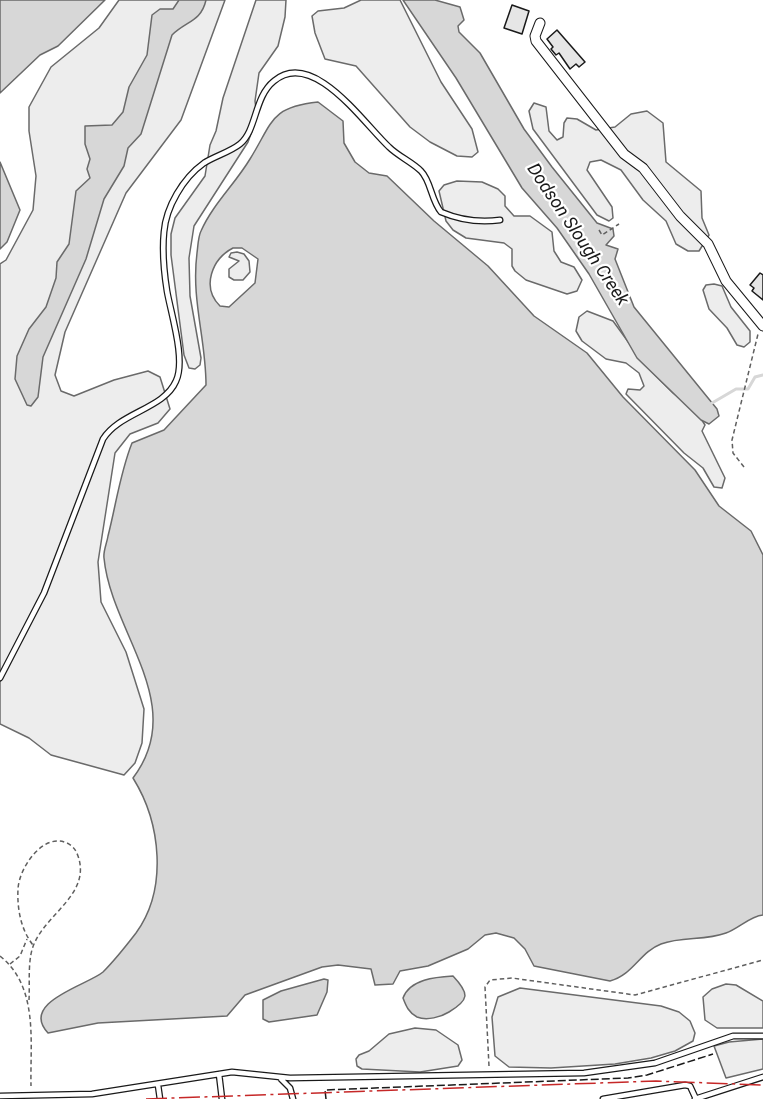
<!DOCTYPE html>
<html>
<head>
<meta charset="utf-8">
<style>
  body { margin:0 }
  canvas { display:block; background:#fff }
</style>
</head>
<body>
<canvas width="763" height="1099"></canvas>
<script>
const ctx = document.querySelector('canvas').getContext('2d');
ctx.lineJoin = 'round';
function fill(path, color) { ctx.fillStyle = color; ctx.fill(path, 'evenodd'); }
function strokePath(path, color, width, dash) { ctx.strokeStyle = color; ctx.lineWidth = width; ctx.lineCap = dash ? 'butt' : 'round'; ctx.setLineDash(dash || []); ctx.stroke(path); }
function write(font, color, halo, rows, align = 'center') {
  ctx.font = font + ' Roboto,sans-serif'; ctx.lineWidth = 4.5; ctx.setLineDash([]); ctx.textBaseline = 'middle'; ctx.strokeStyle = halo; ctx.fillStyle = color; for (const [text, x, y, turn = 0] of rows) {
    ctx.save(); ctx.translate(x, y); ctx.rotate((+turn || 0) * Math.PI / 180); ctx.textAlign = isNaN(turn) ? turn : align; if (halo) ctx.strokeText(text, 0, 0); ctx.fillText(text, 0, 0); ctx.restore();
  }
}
const built = new Path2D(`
  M 119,0 L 225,0 L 181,120 L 126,193 L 65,332 L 55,375 L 61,391 L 74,396 L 114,380 L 148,371 L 160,377 L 170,409 L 158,423 L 130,434 L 115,453 L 98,562 L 101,602 L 126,652 L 144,709 L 142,743 L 135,763 L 124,775 L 51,755 L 29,738 L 0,724 L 0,264 L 6,260 L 33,210 L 36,176 L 29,131 L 29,107 L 51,67 L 99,28 Z
  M 256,0 L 286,0 L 285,17 L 278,46 L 259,73 L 255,101 L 257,117 L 248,142 L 194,226 L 189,258 L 190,296 L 201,358 L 200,365 L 195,369 L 189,368 L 184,355 L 171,255 L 171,234 L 175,218 L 205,176 L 210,145 L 216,131 L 223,98 Z
  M 361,0 L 400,0 L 441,82 L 472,129 L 478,152 L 472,157 L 457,156 L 430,142 L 410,127 L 356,66 L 325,59 L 315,33 L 312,16 L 318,11 L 344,8 Z
  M 534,103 L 546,107 L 549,131 L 557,140 L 563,137 L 564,123 L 567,118 L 577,119 L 596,130 L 615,127 L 631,114 L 647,111 L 663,123 L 666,162 L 701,191 L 702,218 L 709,235 L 699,251 L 688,251 L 676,244 L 666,221 L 643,200 L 621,170 L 601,160 L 590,162 L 587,170 L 612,207 L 613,218 L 609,221 L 597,215 L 533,129 L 529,111 Z
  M 457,181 L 482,182 L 498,189 L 505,196 L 505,206 L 514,216 L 530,216 L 552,232 L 554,251 L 561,262 L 574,267 L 582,280 L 577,291 L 567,294 L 526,280 L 515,271 L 512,266 L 512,249 L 504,243 L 466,238 L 453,230 L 446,221 L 439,191 L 444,185 Z
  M 237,252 L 244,254 L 249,261 L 250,272 L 243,280 L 234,280 L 229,277 L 229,269 L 239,261 L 229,257 L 231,253 Z
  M 714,284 L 722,286 L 731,307 L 750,331 L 750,342 L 744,347 L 737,345 L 727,328 L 709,309 L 703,290 L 706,285 Z
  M 587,311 L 613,321 L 645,365 L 673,393 L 696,411 L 705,425 L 702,431 L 725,478 L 722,488 L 714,487 L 703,468 L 684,453 L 626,394 L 628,389 L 640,390 L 644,386 L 639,373 L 626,363 L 606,359 L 582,341 L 576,331 L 579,317 Z
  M 726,984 L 736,985 L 763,1001 L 763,1028 L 717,1028 L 705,1020 L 703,997 L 712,989 Z
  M 520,988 L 661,1006 L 679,1012 L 690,1021 L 695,1033 L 693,1041 L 675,1051 L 651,1058 L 615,1064 L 551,1068 L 509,1067 L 495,1056 L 492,1017 L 498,997 Z
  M 415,1028 L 436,1030 L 458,1045 L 462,1060 L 458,1066 L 420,1072 L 362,1069 L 357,1066 L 356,1059 L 359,1055 L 369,1051 L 389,1034 Z
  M 763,1039 L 763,1069 L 726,1078 L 714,1046 L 729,1042 Z`);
const water = new Path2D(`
  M 0,0 L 105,0 L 58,46 L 40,55 L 0,93 Z
  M 179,0 L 206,0 C 201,22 186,21 172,35 L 141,134 L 128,148 L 124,166 L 104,199 L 86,259 L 43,357 L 38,397 L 31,406 L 27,405 L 15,379 L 17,356 L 29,329 L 46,307 L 56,278 L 57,262 L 69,244 L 76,191 L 90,178 L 87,169 L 90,159 L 85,144 L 85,126 L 112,125 L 123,112 L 129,87 L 147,55 L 152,15 L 160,9 L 173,9 Z
  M 403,0 L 435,0 L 460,7 L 464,20 L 458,26 L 459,32 L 480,53 L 524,129 L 552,167 L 597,223 L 613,229 L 614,236 L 606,245 L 618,249 L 615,259 L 634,307 L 717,409 L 719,416 L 709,424 L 701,420 L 637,358 L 589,274 L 557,228 L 522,188 L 456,78 Z
  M 318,102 L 343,121 L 344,143 L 355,162 L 369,173 L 387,176 L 434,221 L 488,266 L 534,316 L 587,353 L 623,397 L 695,470 L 719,506 L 751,531 L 763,555 L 763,915 C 750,916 738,929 726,933 C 705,941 682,936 661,944 C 640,952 633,975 610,981 L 534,966 L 525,949 L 514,938 L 496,933 L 485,935 L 468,949 L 428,966 L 400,971 L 393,984 L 375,985 L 371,969 L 338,965 L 322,967 L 245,995 L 227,1016 L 98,1023 L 48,1033 C 19,1002 88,985 103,972 C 114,961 126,946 136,933 C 168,889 161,823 133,778 C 189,704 111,633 104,558 C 103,551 107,543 108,536 C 116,505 120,473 132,443 L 164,430 L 206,385 C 206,339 191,300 197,253 C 198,246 198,237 201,231 C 213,204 235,184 250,159 C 273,122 270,107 318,102 ZM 233,248 L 242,248 L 258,259 L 255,283 L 229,307 L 220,306 C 201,287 212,259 233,248 Z
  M 0,162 L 20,210 L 7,242 L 0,249 Z
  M 453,976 C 470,994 469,1000 449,1012 C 441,1017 427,1021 417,1017 C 409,1013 406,1006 403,998 C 410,979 436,977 453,976 Z
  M 324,979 L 328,980 L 327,992 L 317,1015 L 269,1022 L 263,1019 L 263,1000 L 281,991 Z`);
const stream = new Path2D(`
  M 712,403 L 736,389 L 748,389 L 755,377 L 763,375`);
const building = new Path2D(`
  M 512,5 L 529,11 L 522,34 L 504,28 Z
  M 557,30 L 585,62 L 579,67 L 576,64 L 570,69 L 559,53 L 556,55 L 551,49 L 553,47 L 547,39 Z
  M 760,273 L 763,275 L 763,300 L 752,291 L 754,288 L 750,285 Z`);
const path = new Path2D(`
  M 599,230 L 602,235 L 619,224
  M 744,467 L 733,453 L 732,440 L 758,334
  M 0,956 C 39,987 30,1042 31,1086
  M 10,964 L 20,956 L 27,939
  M 29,1000 C 30,983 27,957 35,942 C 48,913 91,893 78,856 C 76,850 73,846 67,843 C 43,832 19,868 18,889 C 17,909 21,930 33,945
  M 489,1066 L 485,987 L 490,980 L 512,978 L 635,995 L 763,960`);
const lane = new Path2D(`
  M 0,678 L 44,593 L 103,439 C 120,412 164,409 176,381 C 186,360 171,314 167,291 C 164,272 162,252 164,232 C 166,207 183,178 204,163 C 215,156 230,152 240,144 C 257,130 254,97 274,81 C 313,48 364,124 389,147 C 398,156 412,162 421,171 C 431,181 431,200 441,212 C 460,220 479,223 500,220
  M 219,1074 L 222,1099
  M 281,1079 L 290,1088 L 293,1099
  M 158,1085 L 160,1099
  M 0,1096 L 92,1094 L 232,1072 L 290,1078 L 584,1073 L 655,1063 L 733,1036 L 763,1036
  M 603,1099 L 685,1085 L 690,1086 L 696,1099
  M 695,1099 L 763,1077`);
const street = new Path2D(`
  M 540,23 L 535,36 L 536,41 L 624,154 L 643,168 L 680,216 L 708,244 L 726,281 L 763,326`);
const fence = new Path2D(`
  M 326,1099 L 325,1090 L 628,1078 L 647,1075 L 713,1054`);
const power = new Path2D(`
  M 146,1099 L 656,1081 L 763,1085`);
const waterNames = [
  ["Dodson Slough Creek",577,235,56]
];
fill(built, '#ededed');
strokePath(built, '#6a6a6a', 1.5);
fill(water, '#d7d7d7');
strokePath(water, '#6a6a6a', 1.5);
strokePath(stream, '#d7d7d7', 3);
fill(building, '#e6e6e6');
strokePath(building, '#1a1a1a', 1.5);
strokePath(lane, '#1a1a1a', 7);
strokePath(street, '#1a1a1a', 11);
strokePath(path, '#5f5f5f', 1.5, [4.5, 3]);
strokePath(lane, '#fff', 4.5);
strokePath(street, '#fff', 9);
strokePath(fence, '#1a1a1a', 1.5, [8, 3]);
strokePath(power, '#c62828', 1.5, [21, 4.5, 3, 4.5]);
write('italic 18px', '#1a1a1a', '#fff', waterNames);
</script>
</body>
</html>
